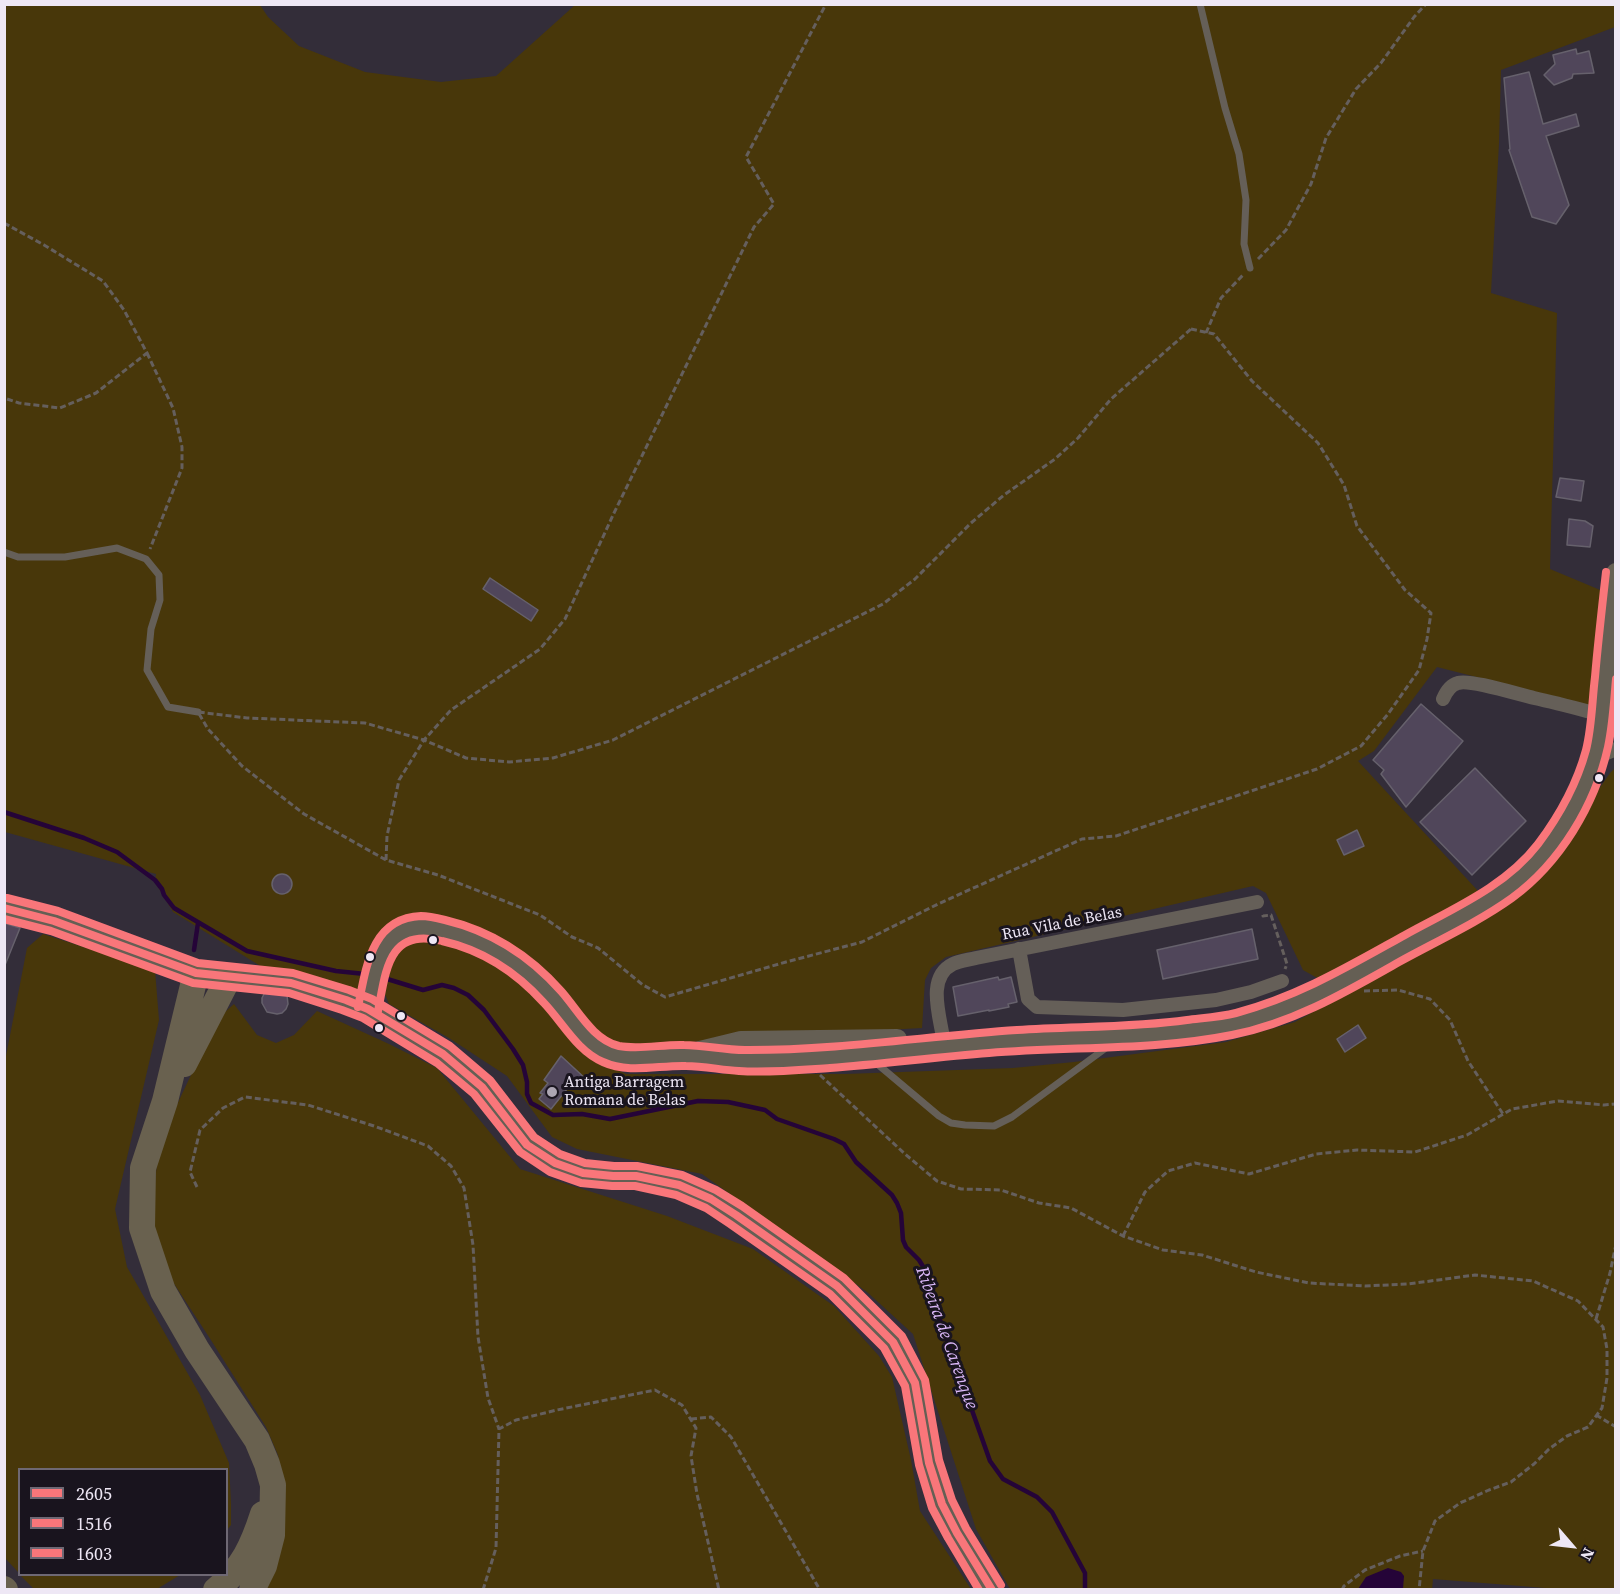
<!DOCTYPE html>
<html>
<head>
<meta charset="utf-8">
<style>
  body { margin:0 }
  #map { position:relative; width:1620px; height:1594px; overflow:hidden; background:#332d39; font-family:"Source Serif 4",serif }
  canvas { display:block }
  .frame { position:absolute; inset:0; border:6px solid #eee7f5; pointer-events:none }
  .legend { position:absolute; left:18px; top:1468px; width:210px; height:108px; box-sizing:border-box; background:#19141e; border:2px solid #6e6874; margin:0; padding:8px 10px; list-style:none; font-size:18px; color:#eee7f5 }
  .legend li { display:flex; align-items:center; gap:12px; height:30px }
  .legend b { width:30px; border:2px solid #6e6874 }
  .north { position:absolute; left:1542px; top:1516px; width:60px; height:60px; -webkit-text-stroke:4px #19141e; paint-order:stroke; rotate:118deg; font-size:16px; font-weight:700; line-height:24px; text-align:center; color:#eee7f5 }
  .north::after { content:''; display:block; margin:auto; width:21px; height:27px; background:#eee7f5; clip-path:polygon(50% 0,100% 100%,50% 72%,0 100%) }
</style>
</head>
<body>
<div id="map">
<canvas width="1620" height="1594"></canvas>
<div class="frame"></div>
<ul class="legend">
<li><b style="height:8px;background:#f9767a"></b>2605</li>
<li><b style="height:8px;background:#f9767a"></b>1516</li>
<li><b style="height:8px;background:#f9767a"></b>1603</li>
</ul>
<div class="north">N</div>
</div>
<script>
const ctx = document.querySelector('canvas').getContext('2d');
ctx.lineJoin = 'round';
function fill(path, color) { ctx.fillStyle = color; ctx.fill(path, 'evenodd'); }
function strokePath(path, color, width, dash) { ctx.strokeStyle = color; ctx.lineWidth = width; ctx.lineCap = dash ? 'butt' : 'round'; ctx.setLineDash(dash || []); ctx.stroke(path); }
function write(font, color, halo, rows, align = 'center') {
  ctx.font = font + ' "Source Serif 4",serif'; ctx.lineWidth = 6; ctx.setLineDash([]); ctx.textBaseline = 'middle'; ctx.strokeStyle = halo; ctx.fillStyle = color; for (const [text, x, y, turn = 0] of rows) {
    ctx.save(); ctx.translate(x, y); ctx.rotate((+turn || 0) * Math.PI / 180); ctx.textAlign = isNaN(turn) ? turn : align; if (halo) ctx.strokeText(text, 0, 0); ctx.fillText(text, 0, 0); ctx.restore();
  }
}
const green = new Path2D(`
  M 5,5 L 260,5 L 268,17 L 299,46 L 365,72 L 441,82 L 496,76 L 575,5 L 1615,5 L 1615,27 L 1501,70 L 1499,143 L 1491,293 L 1557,313 L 1550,569 L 1605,592 L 1591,705 L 1584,707 L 1520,688 L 1437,667 L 1374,751 L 1358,761 L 1479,892 L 1319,979 L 1303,970 L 1266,893 L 1253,886 L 946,957 L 931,968 L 925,980 L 922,1028 L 720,1039 L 628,1049 L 606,1046 L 583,1018 L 548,982 L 425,917 L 406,916 L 392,923 L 384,930 L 368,985 L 358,991 L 350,992 L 268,973 L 262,967 L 173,912 L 155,882 L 156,874 L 5,832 Z
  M 1615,768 L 1615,1589 L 1558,1589 L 1433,1579 L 1432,1590 L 1010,1589 L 976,1529 L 913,1334 L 867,1292 L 702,1174 L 577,1149 L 552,1137 L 507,1076 L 449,1038 L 389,1004 L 384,992 L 389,964 L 394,954 L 412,942 L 428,938 L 464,946 L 484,954 L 526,982 L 589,1056 L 626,1074 L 845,1074 L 1013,1068 L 1074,1062 L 1226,1042 L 1295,1022 L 1443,940 L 1515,895 L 1549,861 L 1610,773 Z
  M 43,934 L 155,970 L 159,1020 L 115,1209 L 127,1267 L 200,1395 L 229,1463 L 231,1504 L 231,1525 L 227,1530 L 226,1470 L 20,1470 L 19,1573 L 4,1557 L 5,1061 L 27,948 Z
  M 234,1004 L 257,1035 L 276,1043 L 294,1035 L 317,1011 L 389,1044 L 437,1068 L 520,1169 L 667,1216 L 753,1249 L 834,1306 L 879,1356 L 892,1377 L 911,1460 L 920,1511 L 971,1589 L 261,1589 L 284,1488 L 278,1455 L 266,1427 L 209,1337 L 165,1270 L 152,1215 L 157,1162 L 173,1113 L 218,1018 Z
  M 20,1575 L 180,1575 L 157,1589 L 34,1589 Z`);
const water = new Path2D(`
  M 1388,1568 L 1401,1572 L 1404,1576 L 1403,1589 L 1358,1589 L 1366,1577 Z`);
const stream = new Path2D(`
  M 4,812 L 84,838 L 117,852 L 155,880 L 162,889 L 164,895 L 174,908 L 247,951 L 336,971 L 365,974
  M 194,950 L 198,923
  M 384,978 L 423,990 L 442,985 L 454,988 L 468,995 L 484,1010 L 513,1049 L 523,1065 L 527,1082 L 527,1094 L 531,1103 L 553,1115 L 582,1114 L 610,1119 L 698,1101 L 728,1102 L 765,1110 L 777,1119 L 834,1139 L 844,1144 L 856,1162 L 892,1195 L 897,1203 L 901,1213 L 903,1240 L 906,1247 L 919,1260 L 924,1268 L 940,1320 L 990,1461 L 1003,1479 L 1037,1497 L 1052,1512 L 1085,1573 L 1085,1590`);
const building = new Path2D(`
  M 1576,49 L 1577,54 L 1589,51 L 1594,73 L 1573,74 L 1572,78 L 1554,85 L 1544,75 L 1555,64 L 1553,55 Z
  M 1529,72 L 1543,124 L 1576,114 L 1579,126 L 1546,136 L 1569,205 L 1556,224 L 1532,217 L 1509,150 L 1510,149 L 1504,78 Z
  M 1560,478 L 1584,481 L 1581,501 L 1556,497 Z
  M 1569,519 L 1585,521 L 1593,526 L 1590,547 L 1567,545 Z
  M 490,578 L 538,610 L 531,621 L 483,589 Z
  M 1421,704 L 1463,741 L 1406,807 L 1381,774 L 1384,770 L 1373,760 Z
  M 1475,768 L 1526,821 L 1472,875 L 1420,822 Z
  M 1357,830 L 1364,846 L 1344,855 L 1337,840 Z
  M272 884a10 10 0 1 1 20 0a10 10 0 1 1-20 0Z
  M 4,923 L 20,928 L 5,965 L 4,965 Z
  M 1252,929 L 1258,959 L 1163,979 L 1157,950 Z
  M 998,977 L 999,980 L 1011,977 L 1017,1002 L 1008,1004 L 1009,1007 L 989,1011 L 989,1010 L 958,1016 L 953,987 Z
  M 265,992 L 287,995 L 288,1004 L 286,1009 L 282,1013 L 277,1014 L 267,1012 L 262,1003 L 262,998 Z
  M 1358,1025 L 1366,1038 L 1345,1052 L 1337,1039 Z
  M 561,1056 L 588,1081 L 571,1084 L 551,1109 L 539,1099 L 543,1094 L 540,1093 L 548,1083 L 544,1080 Z`);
const path = new Path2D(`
  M 4,223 L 44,245 L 103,281 L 124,310 L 147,353 L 96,393 L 60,408 L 19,403 L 4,398
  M 1258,259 L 1286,230 L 1311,184 L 1326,138 L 1356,89 L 1381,63 L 1414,17 L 1426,4
  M 1191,329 L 1214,334 L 1252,381 L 1318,443 L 1344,485 L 1357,526 L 1405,590 L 1431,613 L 1427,639 L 1419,670 L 1388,714 L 1361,746 L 1317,769 L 1116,836 L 1082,839 L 938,904 L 862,942 L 786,962 L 665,997 L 643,985 L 598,948 L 572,937 L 540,915 L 438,875 L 386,860 L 304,814 L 242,766 L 208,729 L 198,712 L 247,718 L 365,723 L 424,740 L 466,758 L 509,762 L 553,758 L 613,740 L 883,604 L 915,579 L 971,523 L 1004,495 L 1055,459 L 1078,438 L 1111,399 Z
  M 1206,333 L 1221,298 L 1243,275
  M 147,353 L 173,408 L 182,447 L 182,468 L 150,549
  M 386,860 L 387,836 L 399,780 L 424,740 L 451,710 L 540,649 L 565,619 L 614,513 L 754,227 L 774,204 L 746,157 L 826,4
  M 1263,915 L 1263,916 L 1271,915 L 1287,964 L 1285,969
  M 1364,991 L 1398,990 L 1430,999 L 1450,1020 L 1468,1061 L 1503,1114
  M 820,1075 L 905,1154 L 937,1181 L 961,1189 L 1001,1190 L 1039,1203 L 1071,1208 L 1123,1236 L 1163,1250 L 1202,1255 L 1256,1272 L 1309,1283 L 1365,1286 L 1408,1284 L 1475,1275 L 1533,1281 L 1578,1301 L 1603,1327 L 1607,1349 L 1607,1378 L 1602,1408 L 1588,1427 L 1567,1436 L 1549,1449 L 1534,1464 L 1511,1482 L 1489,1490 L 1460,1503 L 1435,1521 L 1423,1551 L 1419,1590
  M 197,1187 L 190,1172 L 200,1130 L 223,1108 L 245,1097 L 308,1105 L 374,1126 L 428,1146 L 451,1166 L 464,1188 L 473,1245 L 478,1337 L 488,1398 L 499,1429
  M 1123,1236 L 1145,1192 L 1168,1171 L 1195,1163 L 1249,1174 L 1316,1154 L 1357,1150 L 1415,1152 L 1467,1135 L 1512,1109 L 1558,1101 L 1604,1105 L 1616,1104
  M 1596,1319 L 1610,1273 L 1616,1244
  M 1596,1415 L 1616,1427
  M 691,1419 L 711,1417 L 731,1437 L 820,1590
  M 483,1590 L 496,1548 L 499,1429 L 516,1420 L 557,1410 L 655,1390 L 682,1405 L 696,1428 L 691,1456 L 697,1494 L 719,1590
  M 1342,1590 L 1344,1586 L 1365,1570 L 1400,1556 L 1423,1551`);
const lane = new Path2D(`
  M 1200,4 L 1225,108 L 1239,154 L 1246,200 L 1244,244 L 1250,268
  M 4,552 L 18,557 L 65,557 L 117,548 L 146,559 L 159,575 L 160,600 L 151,629 L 147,670 L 168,707 L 198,712
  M 869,1057 L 939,1116 L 951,1123 L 965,1125 L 994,1126 L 1012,1117 L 1114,1042`);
const street = new Path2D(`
  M 1443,699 C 1446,692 1450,685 1458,683 C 1470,679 1520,695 1534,698 C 1557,703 1579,709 1602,715
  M 1595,758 L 1616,749
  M 1019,949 L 1028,999 L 1037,1007 L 1123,1010 L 1216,1000 L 1251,992 L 1282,981
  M 943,1038 C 940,1016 926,977 953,964 C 959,961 968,960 976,958 L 1257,902`);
const secondary = new Path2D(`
  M 4,908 L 54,921 L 196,973 L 291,983 L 346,1000 L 368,1009 L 443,1054 L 482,1087 L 505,1118 L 527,1145 L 555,1163 L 583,1173 L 613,1176 L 636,1176 L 679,1185 L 711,1199 L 736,1215 L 837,1286 L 893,1342 L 915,1383 L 929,1463 L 942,1504 L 957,1533 L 992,1590
  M 368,1009 C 375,978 377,930 418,927 C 427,926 435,928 443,930 C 486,938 522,965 552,996 C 571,1017 588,1050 617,1056 C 636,1060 662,1054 682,1055 C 704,1055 725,1061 747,1061 C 839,1060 931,1046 1023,1040 C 1083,1037 1143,1038 1202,1029 C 1213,1027 1224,1026 1234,1024 C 1254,1018 1277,1013 1296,1004 C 1338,986 1378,961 1419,939 C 1463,915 1514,893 1545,852 C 1566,824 1584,792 1594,759 C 1602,733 1603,705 1605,678 C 1609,643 1612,608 1616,573
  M 700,1051 L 741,1041 L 897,1039`);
const highway = new Path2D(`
  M 196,973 L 165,1101 L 143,1168 L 142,1228 L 163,1291 L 197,1350 L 257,1440 L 267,1464 L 273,1485 L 272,1535 L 264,1566 L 252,1590
  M 184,1064 L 229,977
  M 4,1589 L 5,1590
  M 216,1590 C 243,1568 253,1545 263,1514`);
const bus1 = new Path2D(`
  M 4,908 L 54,921 L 196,973 L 291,983 L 346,1000 L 368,1009 L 443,1054 L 482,1087 L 527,1145 L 555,1163 L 583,1173 L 613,1176 L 636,1176 L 679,1185 L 711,1199 L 736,1215 L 837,1286 L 893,1342 L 915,1383 L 929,1463 L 942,1504 L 957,1533 L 992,1590`);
const bus2 = new Path2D(`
  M 4,919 L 51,931 L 193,983 L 289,993 L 342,1010 L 363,1018 L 437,1063 L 474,1094 L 520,1152 L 550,1172 L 581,1183 L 612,1186 L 635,1186 L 676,1195 L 706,1208 L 730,1224 L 830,1294 L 884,1348 L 905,1386 L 919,1465 L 932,1508 L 948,1538 L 979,1590
  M 378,1011 C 386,971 388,927 442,941 C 482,950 517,973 544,1003 C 563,1023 577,1051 603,1062 C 629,1074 659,1065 686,1066 C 704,1066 721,1070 739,1071 C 769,1073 800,1070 830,1068 C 883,1064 936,1057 989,1053 C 1070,1046 1152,1051 1232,1035 C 1293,1023 1346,992 1399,962 C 1437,941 1477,923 1512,898 C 1560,863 1595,805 1608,747 C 1613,724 1614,701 1616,679`);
const bus3 = new Path2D(`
  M 7,898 L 58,911 L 198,963 L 293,973 L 349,990 L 372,999 L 450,1046 L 490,1080 L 534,1137 L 560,1154 L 585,1163 L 614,1166 L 637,1166 L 682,1175 L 716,1190 L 742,1206 L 844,1278 L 902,1336 L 925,1380 L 939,1460 L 952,1500 L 966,1528 L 1001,1585
  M 358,1007 C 366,968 371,918 421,916 C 429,916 437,918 445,920 C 491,931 530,956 561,991 C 578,1010 593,1040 619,1046 C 640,1050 663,1044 684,1045 C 706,1045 727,1051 749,1050 C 839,1050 928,1036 1017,1030 C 1074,1026 1131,1028 1187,1020 C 1203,1018 1220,1017 1236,1013 C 1299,996 1349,966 1405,935 C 1452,909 1505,887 1538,844 C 1559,816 1577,783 1586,750 C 1592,726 1592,701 1595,677 C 1598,642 1602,607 1606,572`);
const markers = [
  [1599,778,5,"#eee7f5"],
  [433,940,5,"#eee7f5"],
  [370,957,5,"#eee7f5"],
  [401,1016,5,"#eee7f5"],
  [379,1028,5,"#eee7f5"],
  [552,1092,6,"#ada6b3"]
];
const streetNames = [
  ["Rua Vila de Belas",1062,924,-11]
];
const poiNames = [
  ["Antiga Barragem",564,1083],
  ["Romana de Belas",564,1101]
];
const waterNames = [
  ["Ribeira de Carenque",946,1338,70]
];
fill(green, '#48370a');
fill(water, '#250438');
strokePath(stream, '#250438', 4.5);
fill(building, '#50465a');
strokePath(building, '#66616c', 1.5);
strokePath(path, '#655f5d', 3, [6, 3]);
strokePath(lane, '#655f58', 7);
strokePath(street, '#655f58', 14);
strokePath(secondary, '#655f54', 20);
strokePath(highway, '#69614f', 26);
strokePath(bus1, '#f9767a', 8);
strokePath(bus2, '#f9767a', 8);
strokePath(bus3, '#f9767a', 8);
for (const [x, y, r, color] of markers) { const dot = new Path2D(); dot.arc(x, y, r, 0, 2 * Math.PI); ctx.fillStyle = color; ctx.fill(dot); strokePath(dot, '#19141e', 2); }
write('16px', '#eee7f5', '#19141e', streetNames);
write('16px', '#eee7f5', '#19141e', poiNames, 'left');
write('italic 18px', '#dbb8f8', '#19141e', waterNames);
</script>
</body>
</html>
